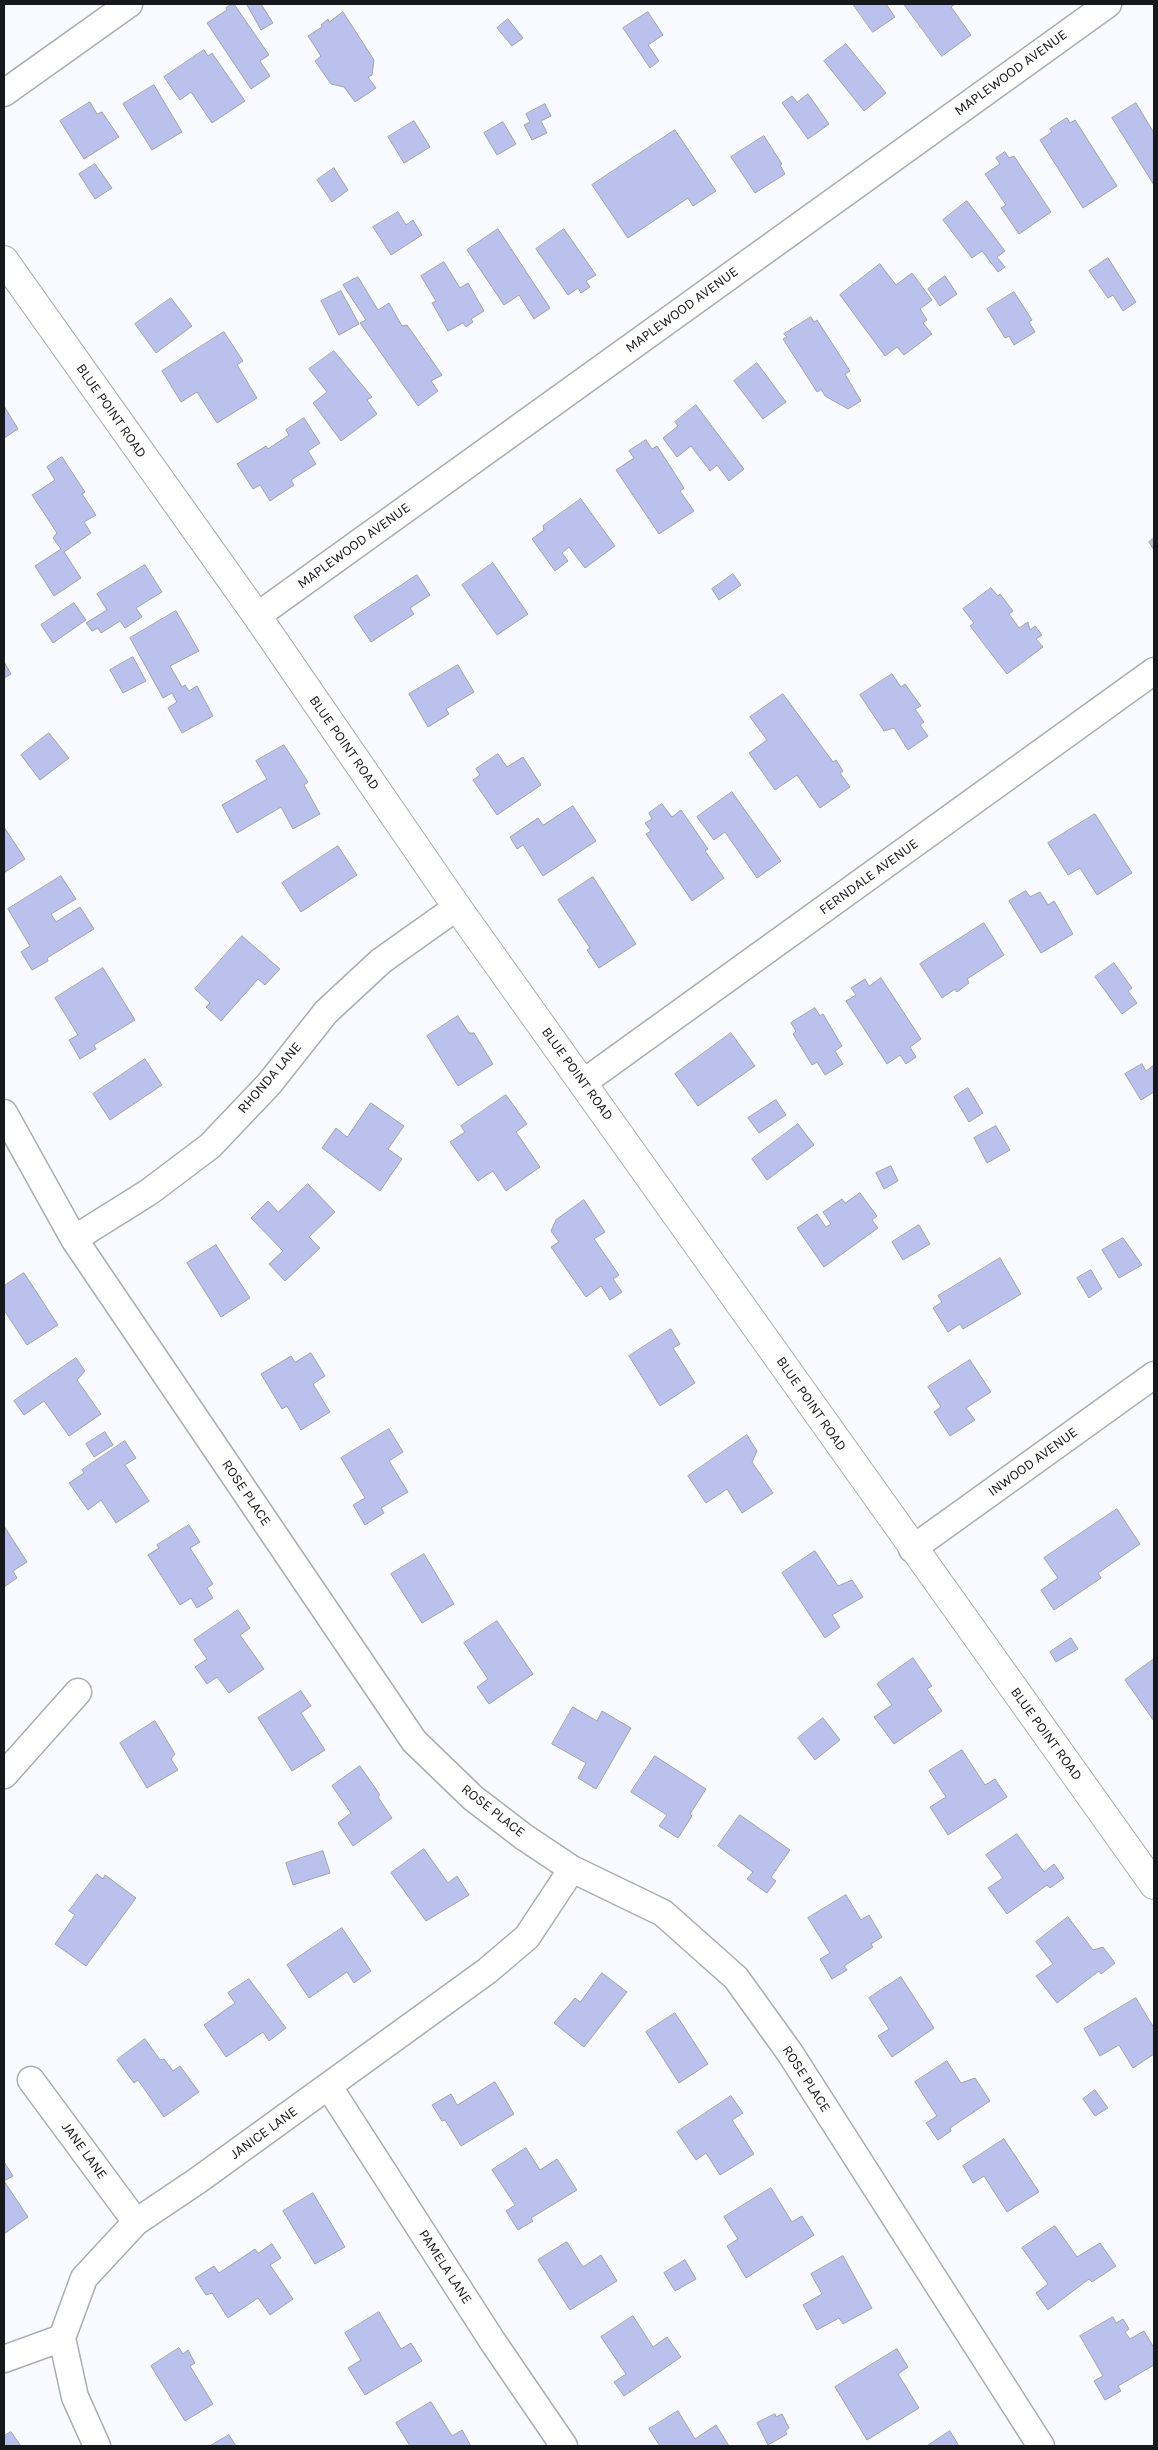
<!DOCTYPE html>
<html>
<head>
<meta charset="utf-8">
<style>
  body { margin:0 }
  #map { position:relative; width:1158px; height:2450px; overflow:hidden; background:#f9faff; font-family:Karla,sans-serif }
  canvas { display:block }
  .frame { position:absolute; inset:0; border:5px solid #17181b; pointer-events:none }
</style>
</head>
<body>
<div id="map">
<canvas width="1158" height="2450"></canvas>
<div class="frame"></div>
</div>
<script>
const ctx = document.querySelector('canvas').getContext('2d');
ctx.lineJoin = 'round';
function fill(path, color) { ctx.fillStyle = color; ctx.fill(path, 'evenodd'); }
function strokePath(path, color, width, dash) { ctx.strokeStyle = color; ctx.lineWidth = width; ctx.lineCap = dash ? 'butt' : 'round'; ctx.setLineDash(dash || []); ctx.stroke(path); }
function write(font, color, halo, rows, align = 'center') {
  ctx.font = font + ' Karla,sans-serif'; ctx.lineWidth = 4.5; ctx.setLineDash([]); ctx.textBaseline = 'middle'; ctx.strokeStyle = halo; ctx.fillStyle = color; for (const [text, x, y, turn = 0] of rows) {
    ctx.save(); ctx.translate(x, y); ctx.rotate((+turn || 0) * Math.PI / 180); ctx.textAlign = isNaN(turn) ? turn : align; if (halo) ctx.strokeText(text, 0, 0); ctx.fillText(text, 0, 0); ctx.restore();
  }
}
const building = new Path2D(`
  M 232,4 L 234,4 L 269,55 L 260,61 L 270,76 L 251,89 L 207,23 L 227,10 L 226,8 Z
  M 249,4 L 261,4 L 273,23 L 261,30 L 247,5 Z
  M 853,4 L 886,4 L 895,17 L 873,32 Z
  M 904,4 L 955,4 L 951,7 L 971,35 L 942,56 Z
  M 343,12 L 374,60 L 372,75 L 368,77 L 376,88 L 355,102 L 344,87 L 331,84 L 315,61 L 321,56 L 308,36 L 322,27 L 321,25 L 328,19 L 329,22 Z
  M 648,12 L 663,35 L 648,45 L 659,61 L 650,68 L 623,28 Z
  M 508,19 L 523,38 L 512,46 L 497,28 Z
  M 846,44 L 886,93 L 864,111 L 824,61 Z
  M 204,50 L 208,56 L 212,53 L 245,101 L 212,123 L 191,92 L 180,100 L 164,77 Z
  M 154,85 L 182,132 L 152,150 L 123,104 Z
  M 808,94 L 829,124 L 808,139 L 782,103 L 792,96 L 797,102 Z
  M 90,102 L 97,114 L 102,112 L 119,137 L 84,159 L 60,121 Z
  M 1136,103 L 1154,133 L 1154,185 L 1112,118 Z
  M 545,104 L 551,116 L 541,121 L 547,133 L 532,140 L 524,125 L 530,122 L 526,114 Z
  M 1067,118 L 1070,123 L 1075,120 L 1117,186 L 1083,208 L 1040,140 L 1052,132 L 1050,129 Z
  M 414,121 L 430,147 L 404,163 L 388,137 Z
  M 503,122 L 516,144 L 497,155 L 484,133 Z
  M 675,130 L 716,191 L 693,206 L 688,198 L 628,238 L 592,185 Z
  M 764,136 L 782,164 L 780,165 L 785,174 L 755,193 L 731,157 Z
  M 1005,152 L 1009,158 L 1014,156 L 1051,212 L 1019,234 L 1001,208 L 1006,205 L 985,174 L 1000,164 L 996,158 Z
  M 95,164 L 112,188 L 95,199 L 79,174 Z
  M 334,168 L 348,190 L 332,202 L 317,180 Z
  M 967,201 L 1005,251 L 997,257 L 1005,267 L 998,272 L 982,251 L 972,258 L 943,220 Z
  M 398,212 L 406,225 L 413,220 L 422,235 L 391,255 L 373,227 Z
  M 498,229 L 550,308 L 534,319 L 519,295 L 504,305 L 467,250 Z
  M 564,229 L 596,275 L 586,281 L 590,287 L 581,293 L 578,288 L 568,295 L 536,249 Z
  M 1108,258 L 1136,302 L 1123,311 L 1113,295 L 1108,298 L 1089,271 Z
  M 444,262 L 460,288 L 468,283 L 484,311 L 471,319 L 473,322 L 466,327 L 463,323 L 448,331 L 432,303 L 436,301 L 421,276 Z
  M 880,264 L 896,285 L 912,273 L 932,300 L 920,309 L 927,320 L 923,323 L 932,334 L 904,355 L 897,347 L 885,356 L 840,295 Z
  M 945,276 L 957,294 L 940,306 L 928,289 Z
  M 358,277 L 378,310 L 389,303 L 402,326 L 407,325 L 442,375 L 431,381 L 438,391 L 418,406 L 360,323 L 366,320 L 343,285 Z
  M 341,291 L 359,324 L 339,335 L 321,301 Z
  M 1014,292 L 1032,320 L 1029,322 L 1035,332 L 1014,345 L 1009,336 L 1005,338 L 987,309 Z
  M 171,298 L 192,326 L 156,353 L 135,324 Z
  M 811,317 L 814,322 L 817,320 L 850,371 L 845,374 L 861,401 L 848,409 L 825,396 L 821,389 L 817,392 L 783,339 L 787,337 L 784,334 Z
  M 224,332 L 243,361 L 237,365 L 257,398 L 217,423 L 197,392 L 181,402 L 162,371 Z
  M 334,351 L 372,397 L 367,400 L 377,414 L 341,441 L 313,403 L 327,392 L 309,369 Z
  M 757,363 L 786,402 L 763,419 L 734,381 Z
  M 696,405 L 744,469 L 729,481 L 717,465 L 710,471 L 691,446 L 677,457 L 663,438 L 678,426 L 675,422 Z
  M 4,406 L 18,429 L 4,438 Z
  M 304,418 L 320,443 L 308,451 L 316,464 L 291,480 L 294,485 L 270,501 L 260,485 L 253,489 L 237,464 L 266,446 L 268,449 L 289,435 L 286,430 Z
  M 646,440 L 652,449 L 657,446 L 684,488 L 680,491 L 694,511 L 659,534 L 616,470 L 634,458 L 629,451 Z
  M 62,457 L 85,492 L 82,494 L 96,515 L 84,522 L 91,533 L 64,552 L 81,578 L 54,596 L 35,566 L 61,549 L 53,538 L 57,533 L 32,495 L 55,480 L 47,467 Z
  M 581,499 L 615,546 L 585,568 L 569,547 L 562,553 L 568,561 L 555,571 L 532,539 L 544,530 L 543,526 Z
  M 1154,538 L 1154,550 L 1149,542 Z
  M 493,563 L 528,614 L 497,635 L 462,585 Z
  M 145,565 L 162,592 L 136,608 L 142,617 L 125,628 L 120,621 L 101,633 L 98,628 L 92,631 L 86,623 L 107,610 L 97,594 Z
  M 733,574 L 741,585 L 719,600 L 712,589 Z
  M 417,575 L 430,595 L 410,608 L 414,614 L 371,642 L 354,617 Z
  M 991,588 L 998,596 L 1000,594 L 1013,611 L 1009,614 L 1019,628 L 1028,622 L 1030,630 L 1035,626 L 1042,635 L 1036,639 L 1043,647 L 1007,674 L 970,626 L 974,623 L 963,609 Z
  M 74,603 L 86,620 L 53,643 L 41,625 Z
  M 176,611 L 199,651 L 170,666 L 182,687 L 185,685 L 189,691 L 197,686 L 213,716 L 182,733 L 168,708 L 177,702 L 172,693 L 163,698 L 130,638 Z
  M 133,657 L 146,681 L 123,693 L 110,670 Z
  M 4,662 L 11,674 L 4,678 Z
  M 458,665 L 474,692 L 446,709 L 449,714 L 428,727 L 409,694 Z
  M 892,674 L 901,687 L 905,684 L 921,706 L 915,709 L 924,722 L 920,725 L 928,736 L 908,750 L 894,728 L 884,731 L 860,695 Z
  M 783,694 L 833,762 L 836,760 L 843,771 L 840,773 L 850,787 L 820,808 L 797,775 L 775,790 L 749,753 L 767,740 L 750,717 Z
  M 49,733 L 69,758 L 40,780 L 21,755 Z
  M 284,745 L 308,782 L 304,785 L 320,814 L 293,829 L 281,807 L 237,833 L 222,805 L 267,779 L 256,761 Z
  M 498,754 L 507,767 L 523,757 L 541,785 L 497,815 L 473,780 L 480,775 L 476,769 Z
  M 732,792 L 781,861 L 757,878 L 725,832 L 714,840 L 697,817 Z
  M 662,804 L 672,817 L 681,810 L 708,849 L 705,851 L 724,878 L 692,901 L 646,834 L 651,831 L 645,823 L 652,819 L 649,813 Z
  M 573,806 L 596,841 L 543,876 L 523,845 L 517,849 L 510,837 L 538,818 L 543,825 Z
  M 1095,814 L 1132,873 L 1097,895 L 1080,868 L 1068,875 L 1048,843 Z
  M 4,827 L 25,859 L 4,873 Z
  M 338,846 L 357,875 L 301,912 L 282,883 Z
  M 61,876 L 76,899 L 51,914 L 56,922 L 80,907 L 94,929 L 47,958 L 48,961 L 32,970 L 21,952 L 30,946 L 8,909 Z
  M 593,877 L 636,944 L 599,968 L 587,950 L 590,948 L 558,900 Z
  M 1026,891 L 1030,897 L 1040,892 L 1048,905 L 1054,901 L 1073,934 L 1041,953 L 1009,901 Z
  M 984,923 L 1004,955 L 967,979 L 969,983 L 957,992 L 955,989 L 942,998 L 920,964 Z
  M 242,936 L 280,969 L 265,985 L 258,979 L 221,1021 L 206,1007 L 210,1003 L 195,989 Z
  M 1114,963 L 1132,988 L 1128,991 L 1137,1003 L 1122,1014 L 1095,977 Z
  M 103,968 L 135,1020 L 94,1045 L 96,1049 L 80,1059 L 69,1040 L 78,1035 L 55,998 Z
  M 881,978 L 921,1039 L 910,1047 L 916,1057 L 906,1064 L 900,1055 L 887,1064 L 846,1001 L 856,995 L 851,988 L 865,979 L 869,986 Z
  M 815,1008 L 820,1016 L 823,1014 L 842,1046 L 835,1051 L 843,1064 L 825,1075 L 817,1062 L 812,1065 L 793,1034 L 796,1031 L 791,1023 Z
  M 458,1016 L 469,1033 L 474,1033 L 493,1064 L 458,1086 L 427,1036 Z
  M 731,1033 L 755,1066 L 698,1106 L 675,1074 Z
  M 145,1059 L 162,1085 L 110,1120 L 93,1094 Z
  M 1142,1064 L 1146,1071 L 1154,1065 L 1154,1092 L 1141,1100 L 1125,1074 Z
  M 968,1088 L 983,1113 L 969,1122 L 954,1097 Z
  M 506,1095 L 527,1124 L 516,1132 L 540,1167 L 506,1191 L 493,1171 L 478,1181 L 450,1142 L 465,1132 L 461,1126 Z
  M 776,1100 L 786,1115 L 759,1133 L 748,1118 Z
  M 371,1103 L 404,1126 L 388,1149 L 402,1159 L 380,1191 L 322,1148 L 336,1128 L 347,1137 Z
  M 798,1124 L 814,1145 L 767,1180 L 752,1159 Z
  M 996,1126 L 1010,1150 L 987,1163 L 974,1138 Z
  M 891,1166 L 898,1181 L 884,1189 L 876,1173 Z
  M 308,1184 L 335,1212 L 309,1237 L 320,1248 L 285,1281 L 269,1264 L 283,1251 L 251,1218 L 268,1201 L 278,1212 Z
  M 860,1193 L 877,1216 L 872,1220 L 878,1228 L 824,1267 L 797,1228 L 817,1214 L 826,1227 L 831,1224 L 823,1212 L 842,1199 L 845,1203 Z
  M 584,1200 L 605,1232 L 594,1239 L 619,1275 L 613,1279 L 622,1292 L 610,1300 L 601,1286 L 586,1297 L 551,1247 L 559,1242 L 551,1231 L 556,1220 Z
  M 919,1225 L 930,1244 L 903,1260 L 892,1242 Z
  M 1123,1238 L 1142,1265 L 1119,1278 L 1102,1250 Z
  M 216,1245 L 250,1298 L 221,1317 L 187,1263 Z
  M 1000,1258 L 1021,1294 L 963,1329 L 960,1324 L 948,1332 L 933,1308 L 942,1302 L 938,1296 Z
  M 1091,1270 L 1102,1289 L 1089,1298 L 1077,1278 Z
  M 24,1273 L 58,1325 L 27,1345 L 4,1310 L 4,1286 Z
  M 671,1329 L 680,1344 L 673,1348 L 695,1383 L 660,1406 L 629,1356 Z
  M 311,1353 L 325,1376 L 313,1384 L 330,1412 L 301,1430 L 287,1406 L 282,1409 L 261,1374 L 291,1356 L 295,1362 Z
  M 76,1358 L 85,1371 L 77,1380 L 101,1414 L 69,1436 L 44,1401 L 24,1415 L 14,1401 Z
  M 970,1360 L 991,1392 L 966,1408 L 975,1420 L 950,1436 L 934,1412 L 941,1407 L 928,1387 Z
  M 389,1429 L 403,1452 L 389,1461 L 408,1492 L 381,1508 L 384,1513 L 365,1525 L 353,1505 L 365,1498 L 341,1458 Z
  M 105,1432 L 113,1445 L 94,1457 L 86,1444 Z
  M 747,1435 L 757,1451 L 752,1462 L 773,1493 L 742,1513 L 727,1489 L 706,1503 L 688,1476 Z
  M 125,1441 L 136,1458 L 125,1465 L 149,1501 L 116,1523 L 101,1500 L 88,1510 L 69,1483 L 84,1473 L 82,1470 Z
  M 1117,1509 L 1140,1544 L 1098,1573 L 1101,1578 L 1054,1610 L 1041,1590 L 1058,1578 L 1044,1558 Z
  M 189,1525 L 200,1542 L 190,1548 L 213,1584 L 207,1588 L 213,1598 L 197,1608 L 191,1598 L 180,1605 L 148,1555 L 159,1548 L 157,1545 Z
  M 4,1526 L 27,1562 L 13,1571 L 17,1578 L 4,1587 Z
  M 815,1551 L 838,1586 L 852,1580 L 863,1597 L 832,1615 L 840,1627 L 825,1638 L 782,1573 Z
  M 424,1554 L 454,1604 L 422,1623 L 391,1574 Z
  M 238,1610 L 250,1628 L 240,1635 L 264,1669 L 229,1693 L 217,1677 L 207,1684 L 195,1667 L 207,1659 L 194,1640 Z
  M 497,1621 L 533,1674 L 489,1704 L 477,1687 L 488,1679 L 464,1643 Z
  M 1071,1638 L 1078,1649 L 1056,1662 L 1050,1652 Z
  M 913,1658 L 932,1686 L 927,1689 L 942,1711 L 894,1744 L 874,1717 L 892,1705 L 877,1684 Z
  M 1154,1659 L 1154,1721 L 1125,1680 Z
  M 301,1691 L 311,1706 L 301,1713 L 325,1750 L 292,1771 L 258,1718 Z
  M 573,1707 L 597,1721 L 602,1711 L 631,1728 L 596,1789 L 578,1778 L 586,1763 L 552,1744 Z
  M 823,1718 L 840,1740 L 815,1760 L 798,1738 Z
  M 155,1721 L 175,1754 L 171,1759 L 178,1770 L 147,1788 L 120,1743 Z
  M 962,1750 L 985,1785 L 995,1779 L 1007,1797 L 948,1835 L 930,1807 L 946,1797 L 929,1771 Z
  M 655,1756 L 706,1789 L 690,1814 L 692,1816 L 678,1838 L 659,1826 L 667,1815 L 631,1792 Z
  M 360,1766 L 380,1795 L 378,1797 L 392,1818 L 353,1846 L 338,1823 L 351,1813 L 332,1786 Z
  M 740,1815 L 790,1850 L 771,1877 L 776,1881 L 767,1893 L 747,1879 L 753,1872 L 718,1846 Z
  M 1017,1834 L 1044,1872 L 1054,1864 L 1064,1878 L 1050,1888 L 1047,1885 L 1007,1914 L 988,1888 L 1003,1878 L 986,1855 Z
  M 424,1849 L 448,1883 L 457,1876 L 469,1895 L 426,1921 L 391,1873 Z
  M 323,1851 L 330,1873 L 293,1885 L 286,1863 Z
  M 97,1874 L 103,1879 L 105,1875 L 136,1898 L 86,1966 L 55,1944 L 75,1915 L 69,1911 Z
  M 846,1895 L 861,1920 L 869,1915 L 882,1937 L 871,1944 L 873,1947 L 844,1966 L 847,1970 L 832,1979 L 820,1959 L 830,1953 L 808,1918 Z
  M 1068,1917 L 1093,1950 L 1103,1947 L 1115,1963 L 1101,1974 L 1099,1971 L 1057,2003 L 1036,1976 L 1053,1964 L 1036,1942 Z
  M 342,1928 L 371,1971 L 354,1983 L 347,1972 L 309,1998 L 287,1965 Z
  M 602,1973 L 627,1992 L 584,2047 L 554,2023 L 575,1998 L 580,2002 Z
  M 901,1977 L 934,2028 L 892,2057 L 878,2036 L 889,2029 L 869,1998 Z
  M 249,1979 L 286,2028 L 269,2041 L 263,2032 L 226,2057 L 204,2025 L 235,2003 L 228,1993 Z
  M 1136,1998 L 1154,2028 L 1154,2054 L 1133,2068 L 1119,2045 L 1100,2056 L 1084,2029 Z
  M 675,2013 L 708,2064 L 679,2083 L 646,2032 Z
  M 145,2039 L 160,2060 L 164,2059 L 173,2071 L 180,2066 L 199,2092 L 164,2117 L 138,2080 L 134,2083 L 117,2060 Z
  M 947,2061 L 961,2083 L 975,2078 L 990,2101 L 950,2128 L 951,2131 L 938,2140 L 926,2123 L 937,2116 L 915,2082 Z
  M 495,2082 L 514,2114 L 461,2146 L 445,2120 L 442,2121 L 432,2105 L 451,2094 L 457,2105 Z
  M 1095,2090 L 1108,2108 L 1095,2116 L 1083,2099 Z
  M 731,2096 L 743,2113 L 732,2120 L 754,2154 L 720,2175 L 706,2153 L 696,2160 L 677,2132 Z
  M 1004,2139 L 1039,2192 L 1007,2212 L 984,2176 L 973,2183 L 963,2166 Z
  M 526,2148 L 540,2170 L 557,2159 L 577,2190 L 531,2218 L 533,2221 L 518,2230 L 506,2211 L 515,2205 L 492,2170 Z
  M 4,2162 L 13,2176 L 4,2181 L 28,2217 L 4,2234 Z
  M 771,2188 L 792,2222 L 802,2216 L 814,2235 L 746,2278 L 727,2246 L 738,2239 L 724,2217 Z
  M 313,2193 L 345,2247 L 315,2264 L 283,2211 Z
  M 1055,2226 L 1077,2257 L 1100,2243 L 1116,2266 L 1092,2282 L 1089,2279 L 1048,2310 L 1036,2293 L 1048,2284 L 1022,2248 Z
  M 567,2242 L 583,2267 L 601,2255 L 617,2281 L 570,2310 L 538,2260 Z
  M 272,2244 L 281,2258 L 270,2265 L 293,2299 L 270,2315 L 258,2298 L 228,2318 L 212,2293 L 206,2295 L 195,2278 L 214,2266 L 219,2273 L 255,2249 L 258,2253 Z
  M 843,2256 L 872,2308 L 843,2324 L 839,2318 L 817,2330 L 803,2305 L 822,2294 L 811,2274 Z
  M 685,2260 L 696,2279 L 675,2291 L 664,2273 Z
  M 379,2312 L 401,2349 L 411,2343 L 422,2361 L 365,2395 L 348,2368 L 361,2360 L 345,2333 Z
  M 633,2316 L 653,2347 L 667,2337 L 681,2357 L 624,2396 L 614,2382 L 626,2374 L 601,2337 Z
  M 1113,2317 L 1116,2323 L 1123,2319 L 1129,2329 L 1125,2332 L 1130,2339 L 1144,2331 L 1154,2348 L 1154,2365 L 1118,2386 L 1121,2391 L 1105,2400 L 1094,2381 L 1103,2376 L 1080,2336 Z
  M 179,2348 L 183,2354 L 188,2350 L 195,2363 L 190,2366 L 213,2404 L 185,2421 L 151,2366 Z
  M 897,2349 L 908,2367 L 898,2374 L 919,2408 L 867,2440 L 835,2387 Z
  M 431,2402 L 452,2436 L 462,2430 L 471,2446 L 410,2446 L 396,2423 Z
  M 678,2411 L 695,2439 L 716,2425 L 729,2446 L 660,2446 L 649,2429 Z
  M 775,2414 L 776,2417 L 782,2414 L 789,2428 L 785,2431 L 787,2434 L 768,2445 L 757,2423 Z
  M 950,2431 L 959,2446 L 927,2446 Z
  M 11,2432 L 21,2446 L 4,2446 L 4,2436 Z
  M 229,2435 L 236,2446 L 210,2446 Z`);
const minor = new Path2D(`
  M 4,93 L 129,4
  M 257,616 L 1108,4
  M 584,1082 L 1154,671
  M 4,1113 L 74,1239 L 414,1741 L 473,1798 L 524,1837 L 572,1869 L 663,1913 L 736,1978 L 790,2053 L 1041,2446
  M 74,1239 L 149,1192 L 210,1146 L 269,1084 L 326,1012 L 381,961 L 457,907
  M 912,1549 L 1154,1375
  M 4,1775 L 78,1692
  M 31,2080 L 136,2222
  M 329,2087 L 493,2342 L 564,2446
  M 4,2359 L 62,2338
  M 97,2446 L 75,2397 L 62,2338 L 84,2278 L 136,2222 L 197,2181 L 487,1971 L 527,1937 L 572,1869`);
const tertiary = new Path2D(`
  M 4,260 L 257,616 L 457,907 L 1154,1885`);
const streetNames = [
  ["MAPLEWOOD AVENUE",1011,73,-36],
  ["MAPLEWOOD AVENUE",682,310,-36],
  ["BLUE POINT ROAD",111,411,55],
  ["MAPLEWOOD AVENUE",354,546,-36],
  ["BLUE POINT ROAD",344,743,55],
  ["FERNDALE AVENUE",869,877,-36],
  ["BLUE POINT ROAD",577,1074,54],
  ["RHONDA LANE",270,1078,-49],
  ["BLUE POINT ROAD",811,1404,55],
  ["INWOOD AVENUE",1033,1462,-36],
  ["ROSE PLACE",246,1493,56],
  ["BLUE POINT ROAD",1046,1734,54],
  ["ROSE PLACE",493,1811,38],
  ["ROSE PLACE",806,2079,57],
  ["JANICE LANE",264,2133,-36],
  ["JANE LANE",84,2151,54],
  ["PAMELA LANE",445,2267,57]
];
fill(building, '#bac1ed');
strokePath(building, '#a1a3aa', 1);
strokePath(minor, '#abadb4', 29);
strokePath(tertiary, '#abadb4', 30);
strokePath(minor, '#fff', 26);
strokePath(tertiary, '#fff', 28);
write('14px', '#17181b', '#fff', streetNames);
</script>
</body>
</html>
